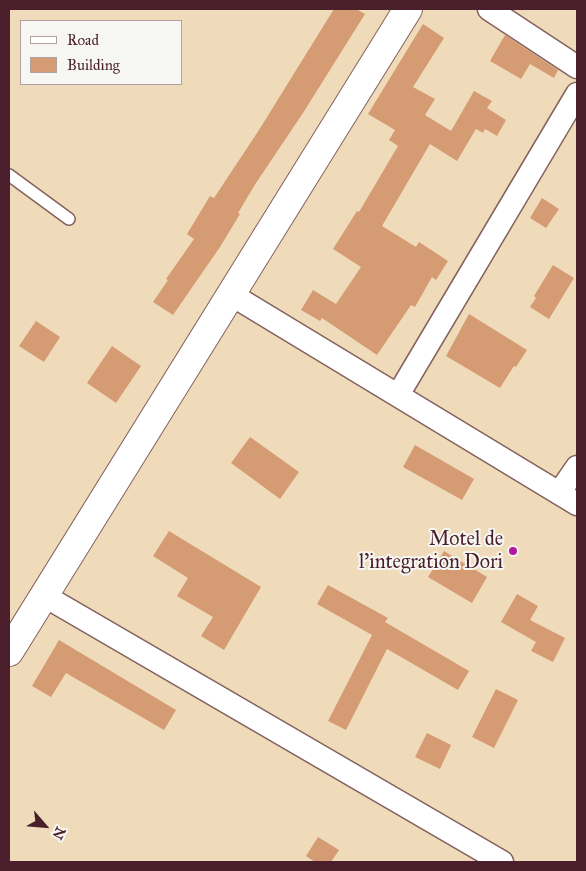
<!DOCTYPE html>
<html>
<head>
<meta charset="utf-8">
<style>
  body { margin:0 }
  #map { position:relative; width:586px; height:871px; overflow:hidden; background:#efdbba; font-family:"IM FELL Great Primer",serif }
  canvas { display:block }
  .frame { position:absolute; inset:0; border:10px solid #4a1f2b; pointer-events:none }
  .legend { position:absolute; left:20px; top:20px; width:162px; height:65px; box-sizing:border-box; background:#f6f6f2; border:1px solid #b1a0a2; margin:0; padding:6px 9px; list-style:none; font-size:15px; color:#4a1f2b }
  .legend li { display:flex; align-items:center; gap:10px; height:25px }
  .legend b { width:25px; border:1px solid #b1a0a2 }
  .north { position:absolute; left:20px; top:801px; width:50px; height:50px; -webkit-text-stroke:4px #f6f6f2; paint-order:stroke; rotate:117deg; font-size:14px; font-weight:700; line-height:20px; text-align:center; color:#4a1f2b }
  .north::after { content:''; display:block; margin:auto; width:18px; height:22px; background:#4a1f2b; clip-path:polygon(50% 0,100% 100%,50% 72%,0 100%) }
</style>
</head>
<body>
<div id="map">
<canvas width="586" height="871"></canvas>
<div class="frame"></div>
<ul class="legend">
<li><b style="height:6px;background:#fff"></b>Road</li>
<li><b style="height:14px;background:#d59b73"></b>Building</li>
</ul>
<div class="north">N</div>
</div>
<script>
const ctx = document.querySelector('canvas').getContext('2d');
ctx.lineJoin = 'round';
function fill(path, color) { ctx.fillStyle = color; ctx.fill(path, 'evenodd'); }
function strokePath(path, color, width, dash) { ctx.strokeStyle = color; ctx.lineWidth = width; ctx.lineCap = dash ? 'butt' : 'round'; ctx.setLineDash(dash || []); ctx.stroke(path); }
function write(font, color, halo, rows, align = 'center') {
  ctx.font = font + ' "IM FELL Great Primer",serif'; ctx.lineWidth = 4; ctx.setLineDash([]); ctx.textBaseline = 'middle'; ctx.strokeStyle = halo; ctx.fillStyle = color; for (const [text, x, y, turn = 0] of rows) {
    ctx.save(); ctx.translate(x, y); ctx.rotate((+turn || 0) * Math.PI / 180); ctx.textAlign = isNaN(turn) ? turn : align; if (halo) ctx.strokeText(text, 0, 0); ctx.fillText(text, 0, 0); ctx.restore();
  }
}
const building = new Path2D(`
  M 334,9 L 356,9 L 365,14 L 303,113 L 256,183 L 238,213 L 240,214 L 220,247 L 173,315 L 153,302 L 168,280 L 166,279 L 194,239 L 187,234 L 210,196 L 214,198 L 259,130 Z
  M 423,24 L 444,38 L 413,87 L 435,99 L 425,115 L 451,131 L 474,91 L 492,101 L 487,108 L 506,120 L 497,136 L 485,129 L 483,133 L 476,129 L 457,161 L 430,144 L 382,226 L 416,247 L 419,242 L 448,261 L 436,280 L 432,277 L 415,307 L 411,305 L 377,355 L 322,318 L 320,321 L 301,310 L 313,290 L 336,304 L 361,267 L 333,249 L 357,211 L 359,212 L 398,146 L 389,140 L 395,130 L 368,114 Z
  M 505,35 L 558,70 L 554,78 L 530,64 L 521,79 L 490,61 Z
  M 542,198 L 559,209 L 546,228 L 530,218 Z
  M 553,265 L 574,278 L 549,319 L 530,307 L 536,298 L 534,296 Z
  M 469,314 L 527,350 L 516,367 L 514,366 L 500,388 L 446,356 Z
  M 36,321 L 60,337 L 44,362 L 19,346 Z
  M 112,346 L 141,366 L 116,403 L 87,383 Z
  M 250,437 L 299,472 L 280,499 L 231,463 Z
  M 415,445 L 474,479 L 462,500 L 403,467 Z
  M 169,531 L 261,587 L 224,650 L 201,636 L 213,617 L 177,596 L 188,578 L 153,556 Z
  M 444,551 L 487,577 L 472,603 L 428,577 Z
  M 328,585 L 388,618 L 385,622 L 469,671 L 458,690 L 387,649 L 346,730 L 328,721 L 372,635 L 317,604 Z
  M 517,594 L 538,606 L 530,620 L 565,638 L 553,662 L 531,651 L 536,642 L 501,622 Z
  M 59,640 L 176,710 L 164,730 L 66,673 L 51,697 L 32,686 Z
  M 496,689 L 518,700 L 494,748 L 472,737 Z
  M 427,733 L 451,745 L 440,769 L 415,757 Z
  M 318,837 L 339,850 L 331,862 L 315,862 L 306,856 Z`);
const lane = new Path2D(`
  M 9,175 L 69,219`);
const street = new Path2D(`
  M 489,9 L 577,67
  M 232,295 L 577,504
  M 398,395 L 577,94
  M 559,493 L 577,467
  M 43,595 L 502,862`);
const secondary = new Path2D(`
  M 9,652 L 408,9`);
const markers = [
  [513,551,5,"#b5179e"]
];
const poiNames = [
  ["Motel de",503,540],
  ["l'integration Dori",503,563]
];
fill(building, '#d59b73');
strokePath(lane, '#84615d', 14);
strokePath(street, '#84615d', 25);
strokePath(secondary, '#84615d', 30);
strokePath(lane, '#fff', 11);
strokePath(street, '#fff', 22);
strokePath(secondary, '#fff', 28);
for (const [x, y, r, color] of markers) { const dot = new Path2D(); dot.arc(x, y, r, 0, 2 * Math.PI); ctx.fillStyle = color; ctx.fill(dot); strokePath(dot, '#f6f6f2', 2); }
write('20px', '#4a1f2b', '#f6f6f2', poiNames, 'right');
</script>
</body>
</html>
